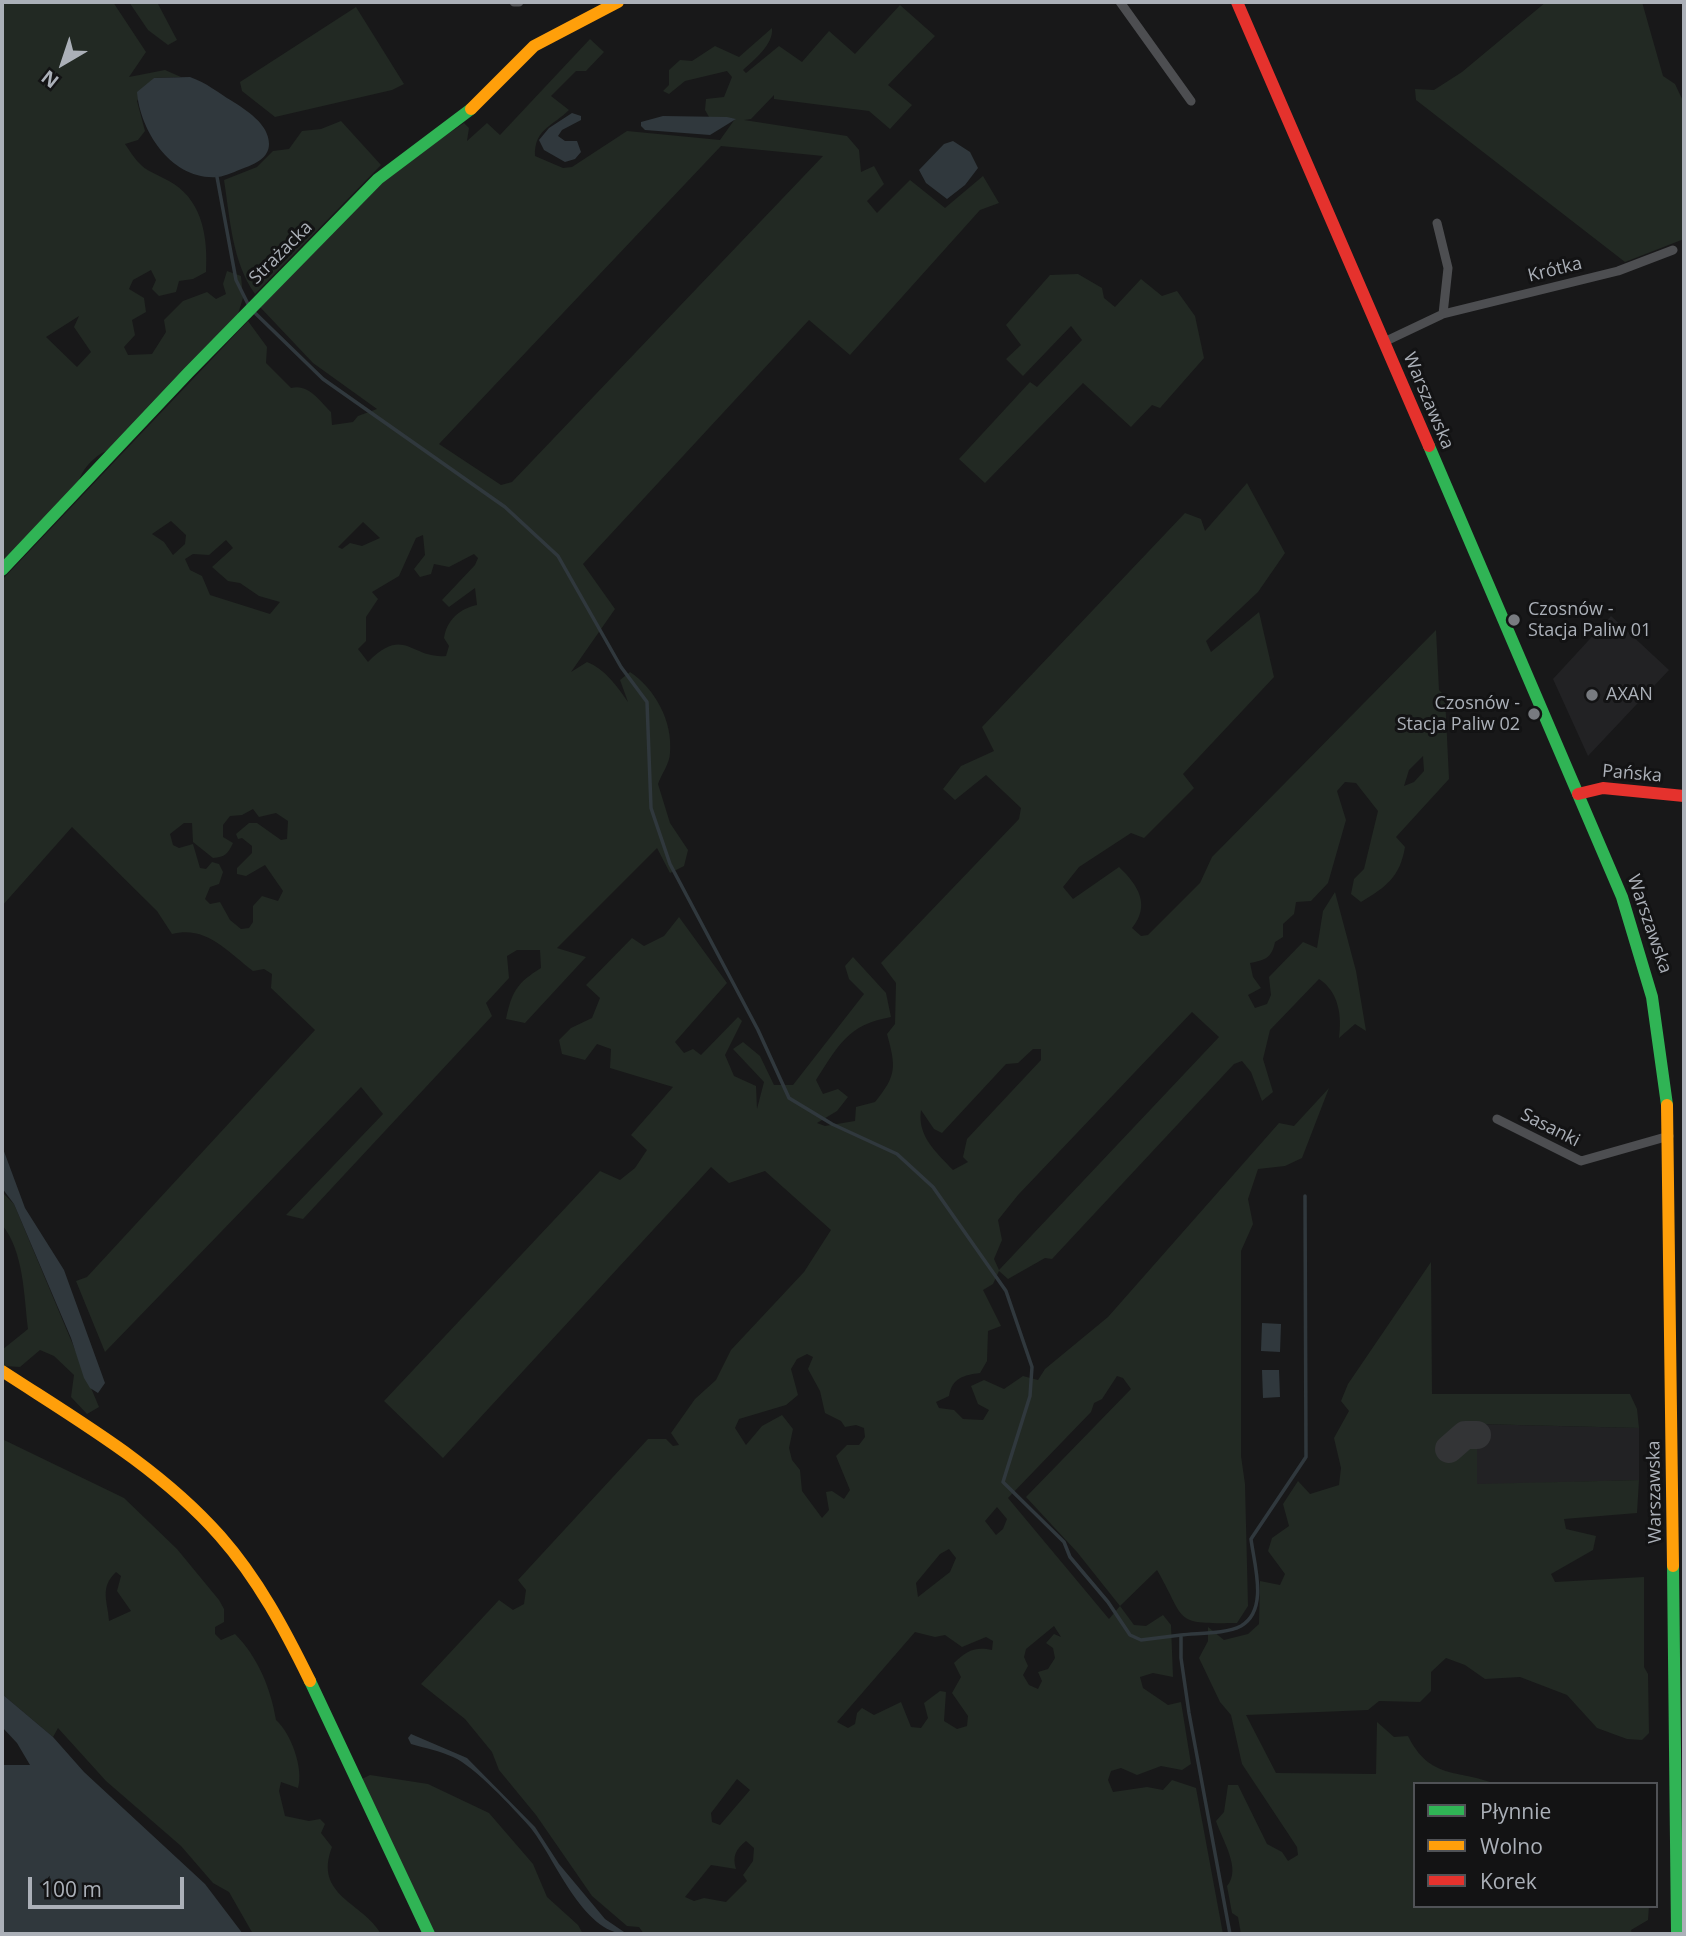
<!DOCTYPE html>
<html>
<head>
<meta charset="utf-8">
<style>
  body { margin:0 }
  #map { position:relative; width:1686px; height:1936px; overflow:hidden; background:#181819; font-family:"Open Sans",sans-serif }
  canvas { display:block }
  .frame { position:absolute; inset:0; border:4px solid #abb0b8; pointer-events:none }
  .legend { position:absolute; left:1413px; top:1782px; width:245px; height:126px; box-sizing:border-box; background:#131314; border:2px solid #505256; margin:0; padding:9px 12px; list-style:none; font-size:21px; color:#abb0b8 }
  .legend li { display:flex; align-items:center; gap:14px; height:35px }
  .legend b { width:35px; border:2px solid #505256 }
  .north { position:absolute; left:28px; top:28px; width:70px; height:70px; -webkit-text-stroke:5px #131314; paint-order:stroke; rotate:219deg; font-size:19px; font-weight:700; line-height:28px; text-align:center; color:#abb0b8 }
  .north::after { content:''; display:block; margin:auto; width:24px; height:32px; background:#abb0b8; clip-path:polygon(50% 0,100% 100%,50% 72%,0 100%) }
  .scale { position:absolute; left:28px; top:1877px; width:156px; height:32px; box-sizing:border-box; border:4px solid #abb0b8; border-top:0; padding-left:9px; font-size:21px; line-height:24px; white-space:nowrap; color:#abb0b8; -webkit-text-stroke:5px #131314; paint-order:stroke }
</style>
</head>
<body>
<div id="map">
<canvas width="1686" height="1936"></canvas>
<div class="frame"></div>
<ul class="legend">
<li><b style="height:9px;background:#30b455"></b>Płynnie</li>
<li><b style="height:9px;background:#ff9f0a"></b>Wolno</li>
<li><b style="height:9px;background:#e5322d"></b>Korek</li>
</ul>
<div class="north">N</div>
<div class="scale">100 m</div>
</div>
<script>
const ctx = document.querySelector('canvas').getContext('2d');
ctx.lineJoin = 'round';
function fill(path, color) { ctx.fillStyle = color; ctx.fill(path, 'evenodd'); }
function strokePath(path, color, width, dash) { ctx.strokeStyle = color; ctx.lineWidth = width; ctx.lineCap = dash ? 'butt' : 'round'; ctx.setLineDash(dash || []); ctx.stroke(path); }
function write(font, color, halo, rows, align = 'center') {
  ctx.font = font + ' "Open Sans",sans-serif'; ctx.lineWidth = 6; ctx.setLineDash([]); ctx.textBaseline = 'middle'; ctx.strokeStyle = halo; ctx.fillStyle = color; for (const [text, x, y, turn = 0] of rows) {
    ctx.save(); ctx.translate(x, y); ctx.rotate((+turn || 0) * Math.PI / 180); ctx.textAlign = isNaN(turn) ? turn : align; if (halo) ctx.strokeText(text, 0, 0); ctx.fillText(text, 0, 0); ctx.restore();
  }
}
const built = new Path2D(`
  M 1611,616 L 1669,670 L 1588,756 L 1553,679 Z
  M 1477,1424 L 1639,1428 L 1639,1480 L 1477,1485 Z`);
const green = new Path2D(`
  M 2,2 L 113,2 L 146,52 L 129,77 L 165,70 L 181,77 L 154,78 L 137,101 L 145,131 L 138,140 L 125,144 C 145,175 146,167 174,184 C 203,203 208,239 206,272 L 193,279 L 179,281 L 176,292 L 159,296 L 152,289 L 156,280 L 151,270 L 133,280 L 129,289 L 144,298 L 146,312 L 132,320 L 135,335 L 124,347 L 128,355 L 152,354 L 166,332 L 164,320 L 183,301 L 207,292 L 216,299 L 226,294 L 223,284 L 227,271 L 241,276 L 243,298 L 238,314 L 109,450 C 96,454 82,469 79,481 L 2,562 ZM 79,316 L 74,327 L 91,352 L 77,367 L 46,337 Z
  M 129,2 L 157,2 L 177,40 L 168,45 L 148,30 Z
  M 1546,2 L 1642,2 L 1663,76 L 1675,84 L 1684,103 L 1684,239 L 1625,262 L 1416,100 L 1415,89 L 1434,90 L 1462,72 Z
  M 900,5 L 935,36 L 888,85 L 912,105 L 890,129 L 869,111 L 774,99 L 774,95 L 751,119 L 744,120 L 847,136 L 859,150 L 861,172 L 874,166 L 884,184 L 867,201 L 877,213 L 910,180 L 945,208 L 983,176 L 999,203 L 980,210 L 850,355 L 809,320 L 583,564 L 615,609 L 571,672 L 587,662 C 605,669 617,686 628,702 L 620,680 L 630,672 C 655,689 673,721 670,753 C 670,763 661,775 658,784 L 670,823 L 688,850 L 684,866 L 670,873 L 657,848 L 557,948 L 586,957 L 525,1023 L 506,1019 C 512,991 517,983 541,968 L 540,950 L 517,950 L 507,956 L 509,978 L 486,1003 L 492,1016 L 303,1219 L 286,1215 L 383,1114 L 361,1087 L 105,1352 L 76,1281 L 87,1277 L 315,1030 L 271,988 L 272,974 L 264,969 L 253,971 C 227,951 206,925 172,934 L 157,911 L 72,827 L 2,906 L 2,580 L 248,321 L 267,347 L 266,363 L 291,388 C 308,383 320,401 331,412 L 332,425 L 353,422 L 358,416 L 377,409 L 313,363 L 260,307 L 392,172 L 464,123 L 469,128 L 467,141 L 487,123 L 500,135 L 590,39 L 604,52 L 586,71 L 576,71 L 551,96 L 569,110 C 553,126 534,129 535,156 L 563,168 L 572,167 L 627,131 L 720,140 L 735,119 L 709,117 L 705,110 L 706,99 L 724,97 L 732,77 L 727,71 L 685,81 L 669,94 L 663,91 L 669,85 L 669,70 L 680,60 L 692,61 L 715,46 L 739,57 L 772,28 C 774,44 754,60 743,70 L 746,73 L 779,46 L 802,62 L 829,31 L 855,54 ZM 721,146 L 823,156 L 512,482 L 501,485 L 439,444 ZM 171,521 L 186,535 L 185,544 L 173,555 L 164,542 L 152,534 ZM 363,522 L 380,538 L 362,546 L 350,543 L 342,549 L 338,547 ZM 423,535 L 425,555 L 414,569 L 420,577 L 431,574 L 434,564 L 449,567 L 474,554 L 478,558 L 475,565 L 442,600 L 449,607 L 475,588 L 477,605 C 459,609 447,620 444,638 L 449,646 L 446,656 C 410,659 405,625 368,662 L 358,649 L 366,641 L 366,617 L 378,599 L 372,592 L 399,576 L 416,538 ZM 226,540 L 233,548 L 212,567 L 228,581 L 240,583 L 259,596 L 280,602 L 270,614 L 210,595 L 202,576 L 190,570 L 185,559 L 193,554 L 209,555 ZM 253,809 L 259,817 L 276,813 L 288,821 L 287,839 L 281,840 L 257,823 L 249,823 L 236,834 L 238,839 L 242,838 L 252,846 L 252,853 L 237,868 L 237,874 L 246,876 L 265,865 L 283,891 L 278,901 L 262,896 L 253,906 L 253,922 L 249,928 L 241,929 L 230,920 L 220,902 L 210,904 L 205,899 L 210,887 L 219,884 L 223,872 L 219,864 L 212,862 L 206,869 L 200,868 L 193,844 L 179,848 L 173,845 L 170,834 L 184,823 L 192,823 L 193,842 L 213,858 C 225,857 228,854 233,843 L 223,837 L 223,825 L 230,816 L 242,815 Z
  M 356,7 L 404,84 L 392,90 L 275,117 L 242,91 L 240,82 Z
  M 341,121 L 381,165 L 255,294 C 232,262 230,218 224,180 L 257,167 L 273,151 L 289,149 L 302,131 L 321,129 Z
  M 1078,274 L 1102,288 L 1104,298 L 1115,307 L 1141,279 L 1162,296 L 1177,291 L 1195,316 L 1204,358 L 1160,408 L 1152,405 L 1131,427 L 1083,383 L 985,483 L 959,459 L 1030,382 L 1037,387 L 1082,340 L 1071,326 L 1023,376 L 1006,359 L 1021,345 L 1006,325 L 1050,275 Z
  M 1247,483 L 1285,553 L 1258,592 L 1206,641 L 1211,652 L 1259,612 L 1274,677 L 1183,774 L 1194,788 L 1144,838 L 1131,833 L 1079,867 L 1063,887 L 1073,899 L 1119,867 C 1138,885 1151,905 1132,928 L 1141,936 L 1148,935 L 1200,883 L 1212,857 L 1436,630 L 1439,690 L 1445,696 L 1449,779 L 1396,837 L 1405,847 C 1400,877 1386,887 1361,902 L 1351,894 L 1354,879 L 1364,869 L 1378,811 L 1356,783 L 1345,782 L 1337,791 L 1346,820 L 1328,883 L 1311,901 L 1296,902 L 1294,914 L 1283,924 L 1283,937 L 1275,942 C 1272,958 1265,960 1250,963 L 1253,977 L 1261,988 L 1248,995 L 1255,1008 L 1267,1004 L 1271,995 L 1269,977 L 1303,942 L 1317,948 L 1323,911 L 1335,892 L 1356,971 L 1366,1031 L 1355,1024 L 1339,1038 C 1342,1016 1339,992 1319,979 L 1270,1030 L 1263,1059 L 1273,1092 L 1262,1101 L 1251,1072 L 1242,1061 L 1234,1064 L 1052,1259 L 1045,1258 L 1008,1279 L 999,1271 L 993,1284 L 983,1290 L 1001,1326 L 988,1331 L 987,1361 L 980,1373 C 964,1375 952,1378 949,1396 L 936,1402 L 939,1408 L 954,1410 L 963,1419 L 983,1420 L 989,1410 L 978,1404 L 971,1386 L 984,1380 L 1004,1389 L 1023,1376 L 1038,1380 L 1045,1369 L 1108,1317 L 1279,1123 L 1294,1126 L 1329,1088 L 1302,1158 L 1285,1166 L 1258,1169 L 1248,1199 L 1253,1224 L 1241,1251 L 1241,1456 L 1245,1484 L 1248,1606 L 1237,1623 C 1172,1624 1187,1622 1157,1570 L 1120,1606 L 1134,1625 L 1146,1626 L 1163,1615 L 1171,1625 L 1173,1677 L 1153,1673 L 1140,1677 L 1143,1688 L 1168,1705 L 1181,1702 L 1191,1764 L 1182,1770 L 1161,1766 L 1137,1775 L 1121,1768 L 1111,1771 L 1108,1780 L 1113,1792 L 1147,1787 L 1163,1790 L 1172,1780 L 1196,1788 L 1223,1934 L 644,1934 L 639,1927 L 627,1926 L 592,1896 L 536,1815 L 499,1770 L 492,1752 L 465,1719 L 421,1684 L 499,1600 L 513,1610 L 524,1604 L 526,1590 L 518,1580 L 648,1439 L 666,1439 L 673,1446 L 679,1445 L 671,1433 L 695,1399 L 716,1380 L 731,1350 L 804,1272 L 831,1230 L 765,1171 L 729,1183 L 711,1167 L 443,1458 L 384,1401 L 600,1171 L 620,1180 L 635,1168 L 647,1150 L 631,1135 L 673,1087 L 610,1068 L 611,1049 L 597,1044 L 585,1060 L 562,1054 L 559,1040 L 571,1028 L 592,1018 L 600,998 L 586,985 L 632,938 L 644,946 L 664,936 L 679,917 L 727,983 L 675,1042 L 684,1053 L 693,1049 L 701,1055 L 738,1017 L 742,1021 L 725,1055 L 734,1076 L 756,1086 L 757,1109 L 764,1082 L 733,1049 L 743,1042 L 760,1056 L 774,1085 L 793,1085 L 864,994 L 849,979 L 845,966 L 853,957 L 886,993 L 891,1017 C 847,1025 839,1045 816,1080 L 823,1094 L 838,1089 L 848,1097 L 837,1111 L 817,1123 L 825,1126 L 855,1121 L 856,1107 L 875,1102 C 897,1075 896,1067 887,1034 L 895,1024 L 896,983 L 881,963 L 1019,819 L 1021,808 L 986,775 L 955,800 L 943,789 L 961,766 L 994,751 L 982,727 L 1185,513 L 1201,519 L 1205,531 ZM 1423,756 L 1424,771 L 1414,782 L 1404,786 L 1409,770 ZM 1192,1012 L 1219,1037 L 999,1270 L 994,1259 L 1002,1240 L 998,1220 L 1018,1195 ZM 1033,1049 L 1041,1049 L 1041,1060 L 967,1139 L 963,1157 L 968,1162 L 953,1170 C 936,1152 917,1136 921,1110 L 934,1129 L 942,1133 L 1006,1064 L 1018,1063 ZM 807,1354 L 813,1357 L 808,1369 L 820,1391 L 825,1413 L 841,1421 L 845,1427 L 856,1425 L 864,1428 L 865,1437 L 859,1445 L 847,1445 L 836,1456 L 850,1490 L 844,1499 L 832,1491 L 826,1492 L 829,1510 L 822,1518 L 802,1491 L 800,1470 L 792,1460 L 789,1448 L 793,1429 L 782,1415 L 762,1426 L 746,1445 L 735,1428 L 739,1419 L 786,1405 L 798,1395 L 791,1369 L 797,1359 ZM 1117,1376 L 1123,1378 L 1131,1389 L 1026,1497 L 1077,1552 L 1120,1606 L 1109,1619 L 1008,1498 L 1091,1412 L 1094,1403 L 1102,1399 ZM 997,1507 L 1007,1519 L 1003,1529 L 996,1535 L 985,1521 ZM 949,1549 L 956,1558 L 950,1572 L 918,1597 L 916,1583 L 940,1554 ZM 1054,1626 L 1061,1637 L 1054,1634 L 1046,1643 L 1053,1648 L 1055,1658 L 1048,1669 L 1038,1672 L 1042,1681 L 1038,1689 L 1029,1685 L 1023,1675 L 1028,1666 L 1024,1657 L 1026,1649 ZM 915,1632 L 935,1637 L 945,1635 L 962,1647 L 986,1637 L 993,1641 L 992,1650 C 975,1646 966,1651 954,1663 L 961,1677 L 952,1693 L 968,1716 L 967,1726 L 957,1729 L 944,1721 L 946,1692 L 940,1691 L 924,1703 L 928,1718 L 921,1728 L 911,1727 L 901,1702 L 874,1715 L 862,1708 L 857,1713 L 855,1724 L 848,1728 L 837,1722 ZM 737,1779 L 750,1790 L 720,1825 L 712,1822 L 711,1813 ZM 746,1841 L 754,1848 L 753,1861 L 743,1875 L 747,1881 L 726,1902 L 704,1898 L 694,1901 L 685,1897 L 711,1865 L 736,1869 C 732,1856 736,1849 746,1841 Z
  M 2,1192 L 14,1204 L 99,1407 L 87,1414 L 71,1397 L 74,1375 L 54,1356 L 40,1350 L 20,1367 L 4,1366 L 2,1350 L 28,1329 C 24,1297 24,1251 2,1225 Z
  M 1431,1262 L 1432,1394 L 1630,1394 L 1637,1409 L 1639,1428 L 1477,1424 L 1477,1484 L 1639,1480 L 1637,1513 L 1564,1519 L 1566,1529 L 1596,1536 L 1593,1550 L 1551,1574 L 1555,1582 L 1644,1577 L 1644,1667 L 1648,1674 L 1649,1733 L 1642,1740 L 1627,1739 L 1597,1728 L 1567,1695 L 1520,1677 L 1485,1679 L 1465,1665 L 1446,1658 L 1431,1672 L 1431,1691 L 1420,1702 L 1379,1701 L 1368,1710 L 1246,1715 L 1276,1773 L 1376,1774 L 1377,1722 L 1394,1737 L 1408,1736 C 1430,1780 1457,1769 1496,1784 L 1415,1784 L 1415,1906 L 1649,1906 L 1648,1920 L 1631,1930 L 1632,1934 L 1241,1934 L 1238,1917 L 1232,1913 L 1227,1886 C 1242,1869 1222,1840 1216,1821 L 1224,1812 L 1228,1785 L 1238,1785 L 1267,1844 L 1282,1852 L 1288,1861 L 1298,1855 L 1297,1847 L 1242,1764 L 1231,1715 L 1220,1702 L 1199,1658 L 1208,1641 L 1208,1627 L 1224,1640 L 1248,1634 L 1259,1624 L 1260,1581 L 1280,1585 L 1285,1574 L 1268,1551 L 1272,1538 L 1289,1526 L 1283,1504 L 1298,1481 L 1310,1494 L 1339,1485 L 1341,1468 L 1334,1438 L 1349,1411 L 1341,1401 L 1348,1384 Z
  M 2,1439 L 124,1498 L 177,1549 L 219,1600 L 224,1609 L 224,1622 L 215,1627 L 215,1634 L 221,1640 L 235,1634 C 258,1657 271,1689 276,1720 C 291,1733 304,1769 298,1788 L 281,1782 L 279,1791 L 285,1816 L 309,1821 L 320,1819 L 325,1824 L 321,1833 L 332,1847 C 313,1896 363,1902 381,1934 L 253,1934 L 229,1892 L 213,1883 L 181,1846 L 106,1781 L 58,1728 L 53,1737 L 2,1694 ZM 116,1572 L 121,1576 L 117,1591 L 131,1611 L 109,1621 C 108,1602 99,1588 116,1572 Z
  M 370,1775 L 428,1784 L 489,1813 L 533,1864 L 547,1897 L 578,1925 L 583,1934 L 434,1934 L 362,1779 Z`);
const water = new Path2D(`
  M 190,77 C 207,83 217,92 232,101 C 246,110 269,124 269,144 C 269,158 255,164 244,168 C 236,171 226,176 218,177 C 172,181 140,131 137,92 L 154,78 Z
  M 572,113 L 581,116 L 581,120 L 562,130 L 558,136 L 565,141 L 577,141 L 581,152 L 575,159 L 565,162 L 544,150 L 539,140 L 549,128 Z
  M 663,116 L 727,117 L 736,119 L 710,135 L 645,130 L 641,126 L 641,122 Z
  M 953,141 L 970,152 L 978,168 L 965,185 L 947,199 L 926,183 L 919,170 L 944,144 Z
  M 2,1146 L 25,1208 L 64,1270 L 105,1383 L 98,1393 L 90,1388 L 84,1378 L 71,1338 L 14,1204 L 2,1188 Z
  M 1262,1323 L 1281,1324 L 1280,1352 L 1261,1351 Z
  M 1262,1370 L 1279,1370 L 1280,1397 L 1263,1398 Z
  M 2,1694 L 53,1737 L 84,1772 L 205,1884 L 243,1934 L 2,1934 L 2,1765 L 30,1765 L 17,1743 L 2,1727 Z
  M 411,1734 L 467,1758 L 535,1827 L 559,1864 L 605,1919 L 627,1934 C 582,1934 554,1855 529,1826 C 513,1808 474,1766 453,1757 C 440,1751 425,1748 411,1744 L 408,1738 Z`);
const stream = new Path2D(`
  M 217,177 L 236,280 L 249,306
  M 254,312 L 323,379 L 505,507 L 558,556 L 621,667 L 647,702 L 651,808 L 670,864 L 758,1030 L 789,1098 L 832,1124 L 897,1154 L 933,1187 L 1006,1291 L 1032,1367 L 1030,1396 L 1003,1482 L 1064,1542 L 1070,1557 L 1108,1602 L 1130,1635 L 1141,1640 L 1181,1635
  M 1230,1934 L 1189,1713 L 1181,1658 L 1181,1635 C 1199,1633 1226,1634 1241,1626 C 1269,1610 1254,1564 1251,1539 L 1306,1457 L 1305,1196`);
const taxiway = new Path2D(`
  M 1449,1449 L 1465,1435 L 1477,1435`);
const street = new Path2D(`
  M 514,2 L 519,2
  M 1120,2 L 1191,101
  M 1437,223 L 1448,268 L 1443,314
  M 1384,342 L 1443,314 L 1618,271 L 1673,250
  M 1497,1119 L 1581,1161 L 1669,1136`);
const fast = new Path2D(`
  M 1429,446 L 1622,897 L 1652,997 L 1667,1105
  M 2,570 L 188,373 L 378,179 L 471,109
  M 1673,1566 L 1677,1934
  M 310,1681 L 429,1934`);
const slow = new Path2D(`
  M 471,109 L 534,46 L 618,2
  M 1667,1105 L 1673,1566
  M 2,1371 C 77,1420 159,1467 220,1536 C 258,1579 285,1630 310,1681`);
const jam = new Path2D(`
  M 1237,2 L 1429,446
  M 1578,794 L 1603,788 L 1684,796`);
const markers = [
  [1514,620,7,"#787b80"],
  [1592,695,7,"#787b80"],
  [1534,714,7,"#787b80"]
];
const streetNames = [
  ["Strażacka",281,253,-45],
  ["Krótka",1555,270,-14],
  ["Warszawska",1428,401,67],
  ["Pańska",1632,774,5],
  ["Warszawska",1649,924,71],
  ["Sasanki",1550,1128,27],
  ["Warszawska",1655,1492,-91]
];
const poiNames = [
  ["Czosnów -",1528,610],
  ["Stacja Paliw 01",1528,631],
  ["AXAN",1606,695],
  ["Czosnów -",1520,704,"right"],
  ["Stacja Paliw 02",1520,725,"right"]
];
fill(built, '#222224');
fill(green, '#222923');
fill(water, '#30383d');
strokePath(stream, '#30383d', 3.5);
strokePath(taxiway, '#333436', 28);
strokePath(street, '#4d4e51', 9);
strokePath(fast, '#30b455', 12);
strokePath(slow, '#ff9f0a', 12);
strokePath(jam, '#e5322d', 12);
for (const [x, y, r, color] of markers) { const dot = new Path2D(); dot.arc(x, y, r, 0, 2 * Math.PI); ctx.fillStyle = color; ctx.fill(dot); strokePath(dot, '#131314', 2.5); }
write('18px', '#abb0b8', '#131314', streetNames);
write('18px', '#abb0b8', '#131314', poiNames, 'left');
</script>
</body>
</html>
